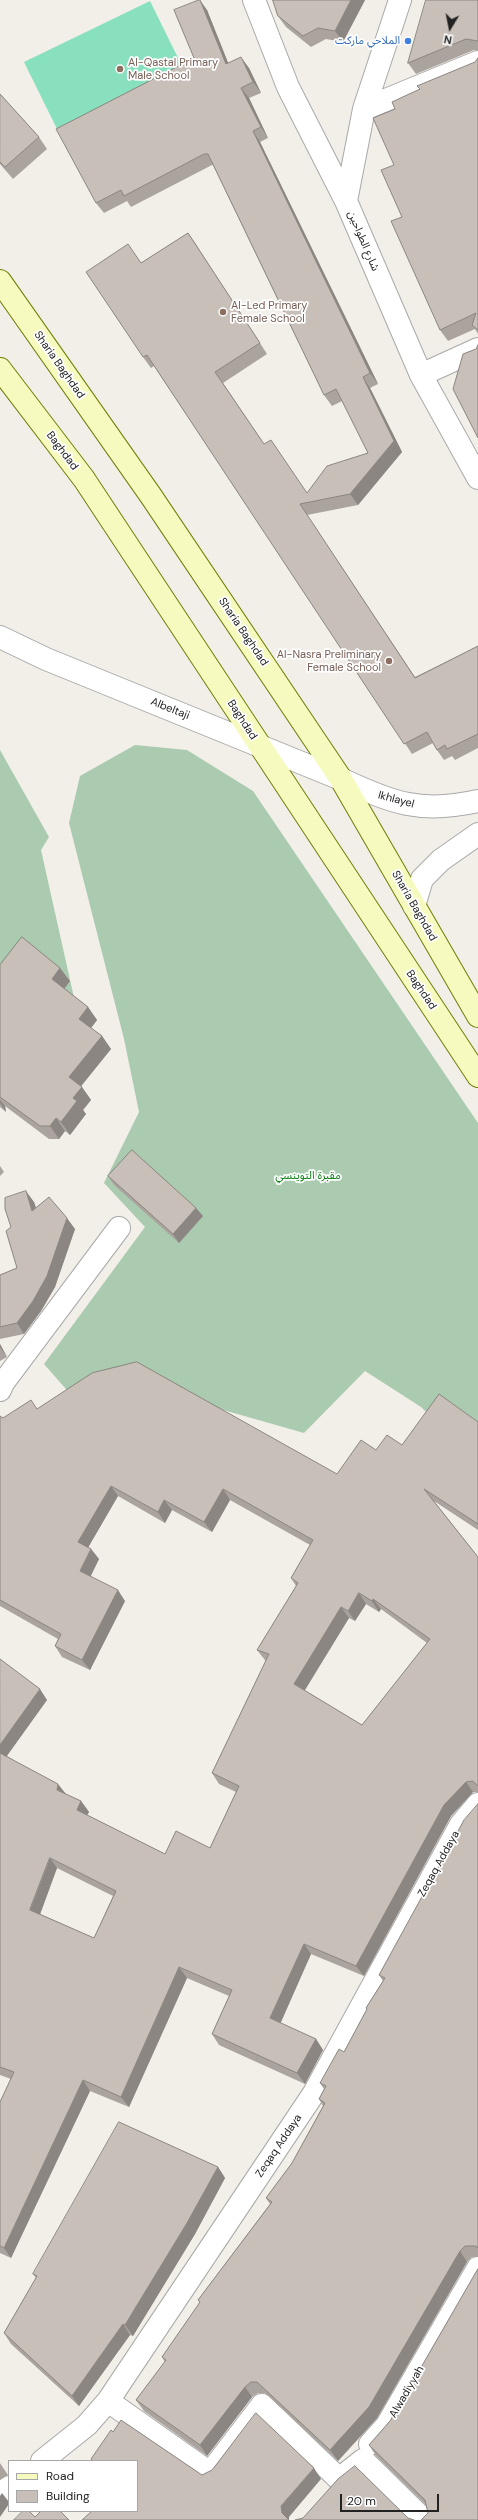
<!DOCTYPE html>
<html>
<head>
<meta charset="utf-8">
<style>
  body { margin:0 }
  #map { position:relative; width:478px; height:2520px; overflow:hidden; background:#f2efe9; font-family:"DM Sans",sans-serif }
  canvas { display:block }
  .legend { position:absolute; left:8px; top:2460px; width:130px; height:52px; box-sizing:border-box; background:#fff; border:1px solid #a7a7a7; margin:0; padding:5px 7px; list-style:none; font-size:12px; color:#222 }
  .legend li { display:flex; align-items:center; gap:8px; height:20px }
  .legend b { width:20px; border:1px solid #a7a7a7 }
  .north { position:absolute; left:430px; top:8px; width:40px; height:40px; -webkit-text-stroke:3px #fff; paint-order:stroke; rotate:190deg; font-size:11px; font-weight:700; line-height:16px; text-align:center; color:#222 }
  .north::after { content:''; display:block; margin:auto; width:14px; height:18px; background:#222; clip-path:polygon(50% 0,100% 100%,50% 72%,0 100%) }
  .scale { position:absolute; left:340px; top:2494px; width:99px; height:18px; box-sizing:border-box; border:2px solid #222; border-top:0; padding-left:5px; font-size:12px; line-height:14px; white-space:nowrap; color:#222; -webkit-text-stroke:3px #fff; paint-order:stroke }
</style>
</head>
<body>
<div id="map">
<canvas width="478" height="2520"></canvas>
<ul class="legend">
<li><b style="height:5px;background:#f7fabf"></b>Road</li>
<li><b style="height:11px;background:#c7bfb8"></b>Building</li>
</ul>
<div class="north">N</div>
<div class="scale">20 m</div>
</div>
<script>
const ctx = document.querySelector('canvas').getContext('2d');
ctx.lineJoin = 'round';
function fill(path, color) { ctx.fillStyle = color; ctx.fill(path, 'evenodd'); }
function strokePath(path, color, width, dash) { ctx.strokeStyle = color; ctx.lineWidth = width; ctx.lineCap = dash ? 'butt' : 'round'; ctx.setLineDash(dash || []); ctx.stroke(path); }
function write(font, color, halo, rows, align = 'center') {
  ctx.font = font + ' "DM Sans","Noto Sans Arabic",sans-serif'; ctx.lineWidth = 3.5; ctx.setLineDash([]); ctx.textBaseline = 'middle'; ctx.strokeStyle = halo; ctx.fillStyle = color; for (const [text, x, y, turn = 0] of rows) {
    ctx.save(); ctx.translate(x, y); ctx.rotate((+turn || 0) * Math.PI / 180); ctx.textAlign = isNaN(turn) ? turn : align; if (halo) ctx.strokeText(text, 0, 0); ctx.fillText(text, 0, 0); ctx.restore();
  }
}
const cemetery = new Path2D(`
  M 135,745 L 187,750 L 253,791 L 478,1123 L 478,1463 L 421,1407 L 365,1371 L 304,1433 L 132,1384 L 72,1396 L 44,1364 L 145,1227 L 104,1183 L 139,1112 L 124,1039 L 69,823 L 80,776 Z
  M 0,750 L 49,837 L 41,850 L 79,1020 L 0,1009 Z`);
const pitch = new Path2D(`
  M 150,1 L 184,70 L 58,131 L 24,62 Z`);
const street = new Path2D(`
  M 254,0 L 288,87 L 346,201 L 421,375 L 478,478
  M 364,109 L 478,62
  M 346,201 L 364,109 L 400,0
  M 421,375 L 478,349
  M 0,637 L 46,659 L 341,779 C 392,803 421,814 478,801
  M 414,906 L 422,879 L 441,860 L 478,834
  M 0,1390 L 3,1383 L 119,1228
  M 108,2401 L 210,2473 L 262,2405 L 339,2479 L 363,2460 L 424,2520
  M 370,2444 L 387,2425 L 478,2268
  M 42,2461 L 87,2425 L 108,2401 L 314,2093 L 461,1824 L 478,1804
  M 0,2495 L 9,2487`);
const secondary = new Path2D(`
  M 0,281 L 151,496 L 341,779 L 478,1016
  M 0,369 L 84,479 L 478,1076`);
const wall = new Path2D(`
  M 273,0 L 365,0 L 343,42 L 326,39 L 311,47 L 286,27 L 278,16 Z
  M 478,0 L 478,51 L 474,50 L 416,74 L 408,63 Z
  M 207,10 L 228,63 L 249,68 L 261,93 L 249,98 L 268,138 L 260,142 L 378,384 L 370,388 L 402,452 L 358,505 L 307,515 L 415,677 L 478,646 L 478,748 L 455,760 L 452,756 L 444,760 L 437,750 L 433,743 L 412,754 L 154,366 L 151,368 L 143,357 L 141,263 L 188,233 L 267,354 L 223,383 L 264,444 L 307,493 L 368,453 L 342,401 L 332,406 L 324,395 L 213,165 L 212,165 L 131,207 L 127,201 L 104,213 L 96,203 L 194,58 Z
  M 478,58 L 478,334 L 475,329 L 448,341 L 440,330 L 402,217 L 394,165 L 395,109 L 420,89 L 475,62 Z
  M 0,94 L 39,137 L 47,149 L 13,179 L 0,164 Z
  M 0,965 L 70,981 L 64,988 L 88,1007 L 97,1020 L 91,1028 L 102,1036 L 111,1049 L 81,1086 L 91,1100 L 83,1110 L 86,1114 L 70,1135 L 65,1131 L 59,1139 L 49,1139 L 5,1106 L 6,1112 L 0,1107 Z
  M 0,1166 L 4,1172 L 0,1176 Z
  M 108,1176 L 203,1216 L 179,1243 L 114,1185 Z
  M 34,1202 L 36,1208 L 75,1229 L 55,1287 L 41,1311 L 24,1334 L 0,1339 L 0,1275 L 17,1268 L 11,1227 Z
  M 0,1344 L 7,1357 L 0,1361 Z
  M 37,1409 L 337,1474 L 376,1450 L 402,1445 L 478,1422 L 478,1530 L 434,1501 L 478,1557 L 478,1792 L 473,1792 L 451,1816 L 364,1976 L 311,1954 L 280,2023 L 316,2039 L 323,2050 L 305,2084 L 219,2045 L 212,2034 L 229,1996 L 187,1978 L 129,2107 L 90,2091 L 11,2258 L 0,2253 L 0,2102 L 11,2079 L 0,2075 L 0,1659 L 47,1700 L 7,1756 L 66,1794 L 81,1801 L 89,1812 L 87,1815 L 165,1854 L 210,1848 L 236,1792 L 219,1784 L 212,1773 L 266,1661 L 265,1660 L 257,1650 L 296,1586 L 291,1578 L 310,1545 L 230,1500 L 212,1532 L 172,1510 L 165,1523 L 118,1496 L 88,1547 L 91,1549 L 99,1559 L 90,1576 L 125,1601 L 90,1670 L 62,1657 L 55,1646 L 58,1639 L 0,1606 L 0,1416 L 3,1418 ZM 366,1604 L 379,1612 L 381,1609 L 427,1643 L 362,1725 L 304,1690 L 349,1618 L 355,1621 ZM 57,1868 L 113,1896 L 94,1938 L 40,1914 Z
  M 478,1804 L 478,2257 L 472,2257 L 467,2262 L 377,2418 L 338,2461 L 265,2393 L 258,2393 L 252,2397 L 207,2456 L 144,2411 L 136,2400 L 165,2362 L 162,2357 L 200,2303 L 198,2300 L 270,2204 L 266,2198 L 292,2163 L 323,2106 L 319,2099 L 324,2089 L 320,2083 L 344,2052 L 367,2010 L 366,2008 L 383,1981 L 379,1975 Z
  M 218,2167 L 225,2178 L 195,2234 L 133,2336 L 130,2335 L 79,2406 L 11,2344 L 4,2333 L 36,2278 L 33,2274 Z
  M 478,2269 L 428,2513 L 426,2505 L 376,2456 L 369,2445 L 390,2421 Z
  M 0,2463 L 8,2475 L 0,2480 Z`);
const shadedWall = new Path2D(`
  M 200,0 L 207,10 L 233,75 L 226,64 Z
  M 351,0 L 365,0 L 343,42 L 335,31 Z
  M 241,57 L 249,68 L 261,93 L 253,82 Z
  M 241,88 L 249,98 L 268,138 L 261,127 Z
  M 253,131 L 260,142 L 378,384 L 370,373 Z
  M 188,233 L 195,243 L 267,354 L 260,343 Z
  M 363,377 L 370,388 L 402,452 L 358,505 L 350,494 L 394,441 Z
  M 60,968 L 70,981 L 62,992 L 52,979 Z
  M 88,1007 L 97,1020 L 88,1032 L 79,1019 Z
  M 102,1036 L 111,1049 L 78,1090 L 69,1077 Z
  M 82,1087 L 91,1100 L 83,1110 L 86,1114 L 70,1135 L 61,1122 L 73,1098 Z
  M 0,1100 L 5,1106 L 6,1112 L 0,1103 Z
  M 56,1118 L 65,1131 L 59,1139 L 50,1126 Z
  M 26,1191 L 34,1202 L 40,1221 L 32,1211 Z
  M 196,1208 L 203,1216 L 179,1243 L 173,1234 Z
  M 67,1218 L 75,1229 L 55,1287 L 41,1311 L 24,1334 L 17,1323 Z
  M 0,1344 L 7,1357 L 0,1347 Z
  M 111,1486 L 118,1496 L 85,1553 L 78,1542 Z
  M 223,1489 L 230,1500 L 212,1532 L 204,1522 Z
  M 164,1500 L 172,1510 L 165,1523 L 158,1512 Z
  M 91,1549 L 99,1559 L 88,1582 L 80,1571 Z
  M 118,1590 L 125,1601 L 90,1670 L 82,1660 Z
  M 359,1593 L 366,1604 L 355,1621 L 348,1611 Z
  M 373,1599 L 381,1609 L 379,1612 L 372,1601 Z
  M 341,1607 L 349,1618 L 302,1695 L 294,1684 Z
  M 40,1689 L 47,1700 L 3,1761 L 0,1757 L 0,1745 Z
  M 466,1782 L 473,1792 L 451,1816 L 364,1976 L 356,1966 L 444,1805 Z
  M 58,1784 L 66,1794 L 57,1790 Z
  M 81,1801 L 89,1812 L 84,1820 L 77,1810 Z
  M 50,1858 L 57,1868 L 38,1920 L 30,1910 Z
  M 304,1944 L 311,1954 L 278,2029 L 270,2018 Z
  M 179,1967 L 187,1978 L 129,2107 L 121,2097 Z
  M 316,2039 L 323,2050 L 305,2084 L 297,2073 Z
  M 83,2080 L 90,2091 L 11,2258 L 4,2248 Z
  M 218,2167 L 225,2178 L 195,2234 L 133,2336 L 125,2325 Z
  M 460,2251 L 467,2262 L 377,2418 L 338,2461 L 330,2450 Z
  M 123,2324 L 130,2335 L 79,2406 L 72,2396 Z
  M 245,2387 L 252,2397 L 207,2456 L 200,2445 Z
  M 314,2468 L 321,2479 L 289,2517 L 289,2520 L 282,2513 L 281,2506 Z
  M 2,2493 L 9,2502 L 9,2504 L 0,2517 L 0,2496 Z`);
const building = new Path2D(`
  M 199,0 L 200,0 L 226,64 L 241,57 L 253,82 L 241,88 L 261,127 L 253,131 L 370,373 L 363,377 L 394,441 L 350,494 L 300,504 L 415,678 L 478,646 L 478,734 L 447,749 L 445,745 L 437,750 L 427,732 L 404,744 L 147,355 L 143,357 L 86,272 L 128,244 L 141,263 L 188,233 L 260,343 L 215,372 L 264,444 L 271,440 L 307,493 L 327,466 L 368,453 L 336,389 L 324,395 L 208,154 L 204,154 L 124,196 L 121,190 L 96,203 L 56,129 L 194,58 L 174,10 Z
  M 273,0 L 351,0 L 335,31 L 318,28 L 303,36 L 278,16 Z
  M 426,0 L 478,0 L 478,41 L 466,39 L 408,63 Z
  M 478,58 L 478,330 L 472,325 L 476,313 L 440,330 L 391,221 L 402,217 L 381,170 L 394,165 L 373,118 L 395,109 L 392,102 L 420,89 L 417,86 L 475,62 Z
  M 0,94 L 39,137 L 5,167 L 0,162 Z
  M 478,345 L 478,438 L 453,389 L 463,354 L 476,349 Z
  M 22,937 L 60,968 L 52,979 L 88,1007 L 79,1019 L 102,1036 L 69,1077 L 82,1087 L 73,1098 L 77,1101 L 61,1122 L 56,1118 L 50,1126 L 40,1126 L 0,1097 L 0,965 Z
  M 132,1150 L 196,1208 L 173,1234 L 108,1176 Z
  M 26,1191 L 32,1211 L 49,1197 L 67,1218 L 47,1276 L 33,1301 L 17,1323 L 0,1327 L 0,1275 L 17,1268 L 6,1231 L 11,1227 L 5,1209 L 5,1198 Z
  M 137,1362 L 337,1474 L 361,1440 L 376,1450 L 387,1435 L 402,1445 L 439,1394 L 478,1422 L 478,1524 L 424,1489 L 478,1557 L 478,1786 L 473,1781 L 466,1782 L 444,1805 L 356,1966 L 304,1944 L 270,2018 L 316,2039 L 297,2073 L 212,2034 L 232,1990 L 179,1967 L 121,2097 L 83,2080 L 4,2248 L 0,2246 L 0,2102 L 14,2072 L 0,2067 L 0,1753 L 58,1784 L 57,1790 L 81,1801 L 77,1810 L 165,1854 L 176,1831 L 210,1848 L 239,1786 L 212,1773 L 269,1654 L 257,1650 L 298,1583 L 291,1578 L 313,1540 L 223,1489 L 204,1522 L 164,1500 L 158,1512 L 111,1486 L 78,1542 L 91,1549 L 80,1571 L 118,1590 L 82,1660 L 55,1646 L 61,1634 L 0,1600 L 0,1416 L 3,1418 L 31,1400 L 37,1409 L 92,1373 ZM 359,1593 L 372,1601 L 373,1599 L 430,1639 L 362,1725 L 294,1684 L 341,1607 L 348,1611 ZM 50,1858 L 116,1891 L 94,1938 L 30,1910 Z
  M 0,1659 L 40,1689 L 0,1745 Z
  M 478,1804 L 478,2248 L 476,2246 L 465,2246 L 460,2251 L 369,2407 L 330,2450 L 257,2382 L 251,2382 L 245,2387 L 200,2445 L 136,2400 L 166,2360 L 162,2357 L 200,2302 L 198,2300 L 272,2202 L 266,2198 L 292,2163 L 325,2103 L 319,2099 L 326,2086 L 320,2083 L 339,2049 L 344,2052 L 367,2009 L 366,2008 L 385,1978 L 379,1975 L 464,1820 Z
  M 119,2122 L 218,2167 L 187,2223 L 125,2325 L 123,2324 L 72,2396 L 4,2333 L 37,2276 L 33,2274 Z
  M 478,2269 L 478,2520 L 421,2520 L 428,2513 L 425,2500 L 369,2445 L 390,2421 Z
  M 256,2413 L 314,2468 L 281,2506 L 282,2513 L 289,2520 L 82,2520 L 92,2511 L 137,2511 L 137,2461 L 93,2461 L 91,2459 L 111,2430 L 113,2432 L 121,2420 L 202,2475 L 212,2470 Z
  M 355,2466 L 408,2518 L 414,2520 L 295,2520 L 303,2518 L 338,2479 Z
  M 23,2511 L 29,2511 L 35,2517 L 41,2511 L 60,2511 L 69,2520 L 14,2520 Z`);
const markers = [
  [408,41,4,"#3f7fe0"],
  [120,69,4,"#8d6e63"],
  [223,312,4,"#8d6e63"],
  [389,661,4,"#8d6e63"]
];
const shopNames = [
  ["الملاحي ماركت",400,41]
];
const educationNames = [
  ["Al-Qastal Primary",128,63],
  ["Male School",128,76],
  ["Al-Led Primary",231,306],
  ["Female School",231,319],
  ["Al-Nasra Preliminary",381,655,"right"],
  ["Female School",381,668,"right"]
];
const streetNames = [
  ["شارع الطواحين",363,241,67],
  ["Sharia Baghdad",59,365,55],
  ["Baghdad",62,451,53],
  ["Sharia Baghdad",243,632,56],
  ["Albeltaji",170,709,22],
  ["Baghdad",242,720,57],
  ["Ikhlayel",396,800,15],
  ["Sharia Baghdad",414,906,60],
  ["Baghdad",421,990,56],
  ["Zeqaq Addaya",439,1864,-61],
  ["Zeqaq Addaya",279,2146,-56],
  ["Alwadiyyah",407,2392,-60]
];
const parkNames = [
  ["مقبرة التوينسي",308,1176]
];
fill(cemetery, '#aacbaf');
fill(pitch, '#88e0be');
strokePath(street, '#a9a9a9', 24);
strokePath(secondary, '#707d05', 24);
strokePath(street, '#fff', 22);
strokePath(secondary, '#f7fabf', 22);
fill(wall, '#aba49e');
fill(shadedWall, '#8b8681');
fill(building, '#c7bfb8');
strokePath(building, '#8b8681', 1);
for (const [x, y, r, color] of markers) { const dot = new Path2D(); dot.arc(x, y, r, 0, 2 * Math.PI); ctx.fillStyle = color; ctx.fill(dot); strokePath(dot, '#fff', 1.5); }
write('11px', '#366cbe', '#fff', shopNames, 'right');
write('11px', '#785e54', '#fff', educationNames, 'left');
write('11px', '#222', '#fff', streetNames);
write('11px', '#0c8416', '#fff', parkNames);
</script>
</body>
</html>
